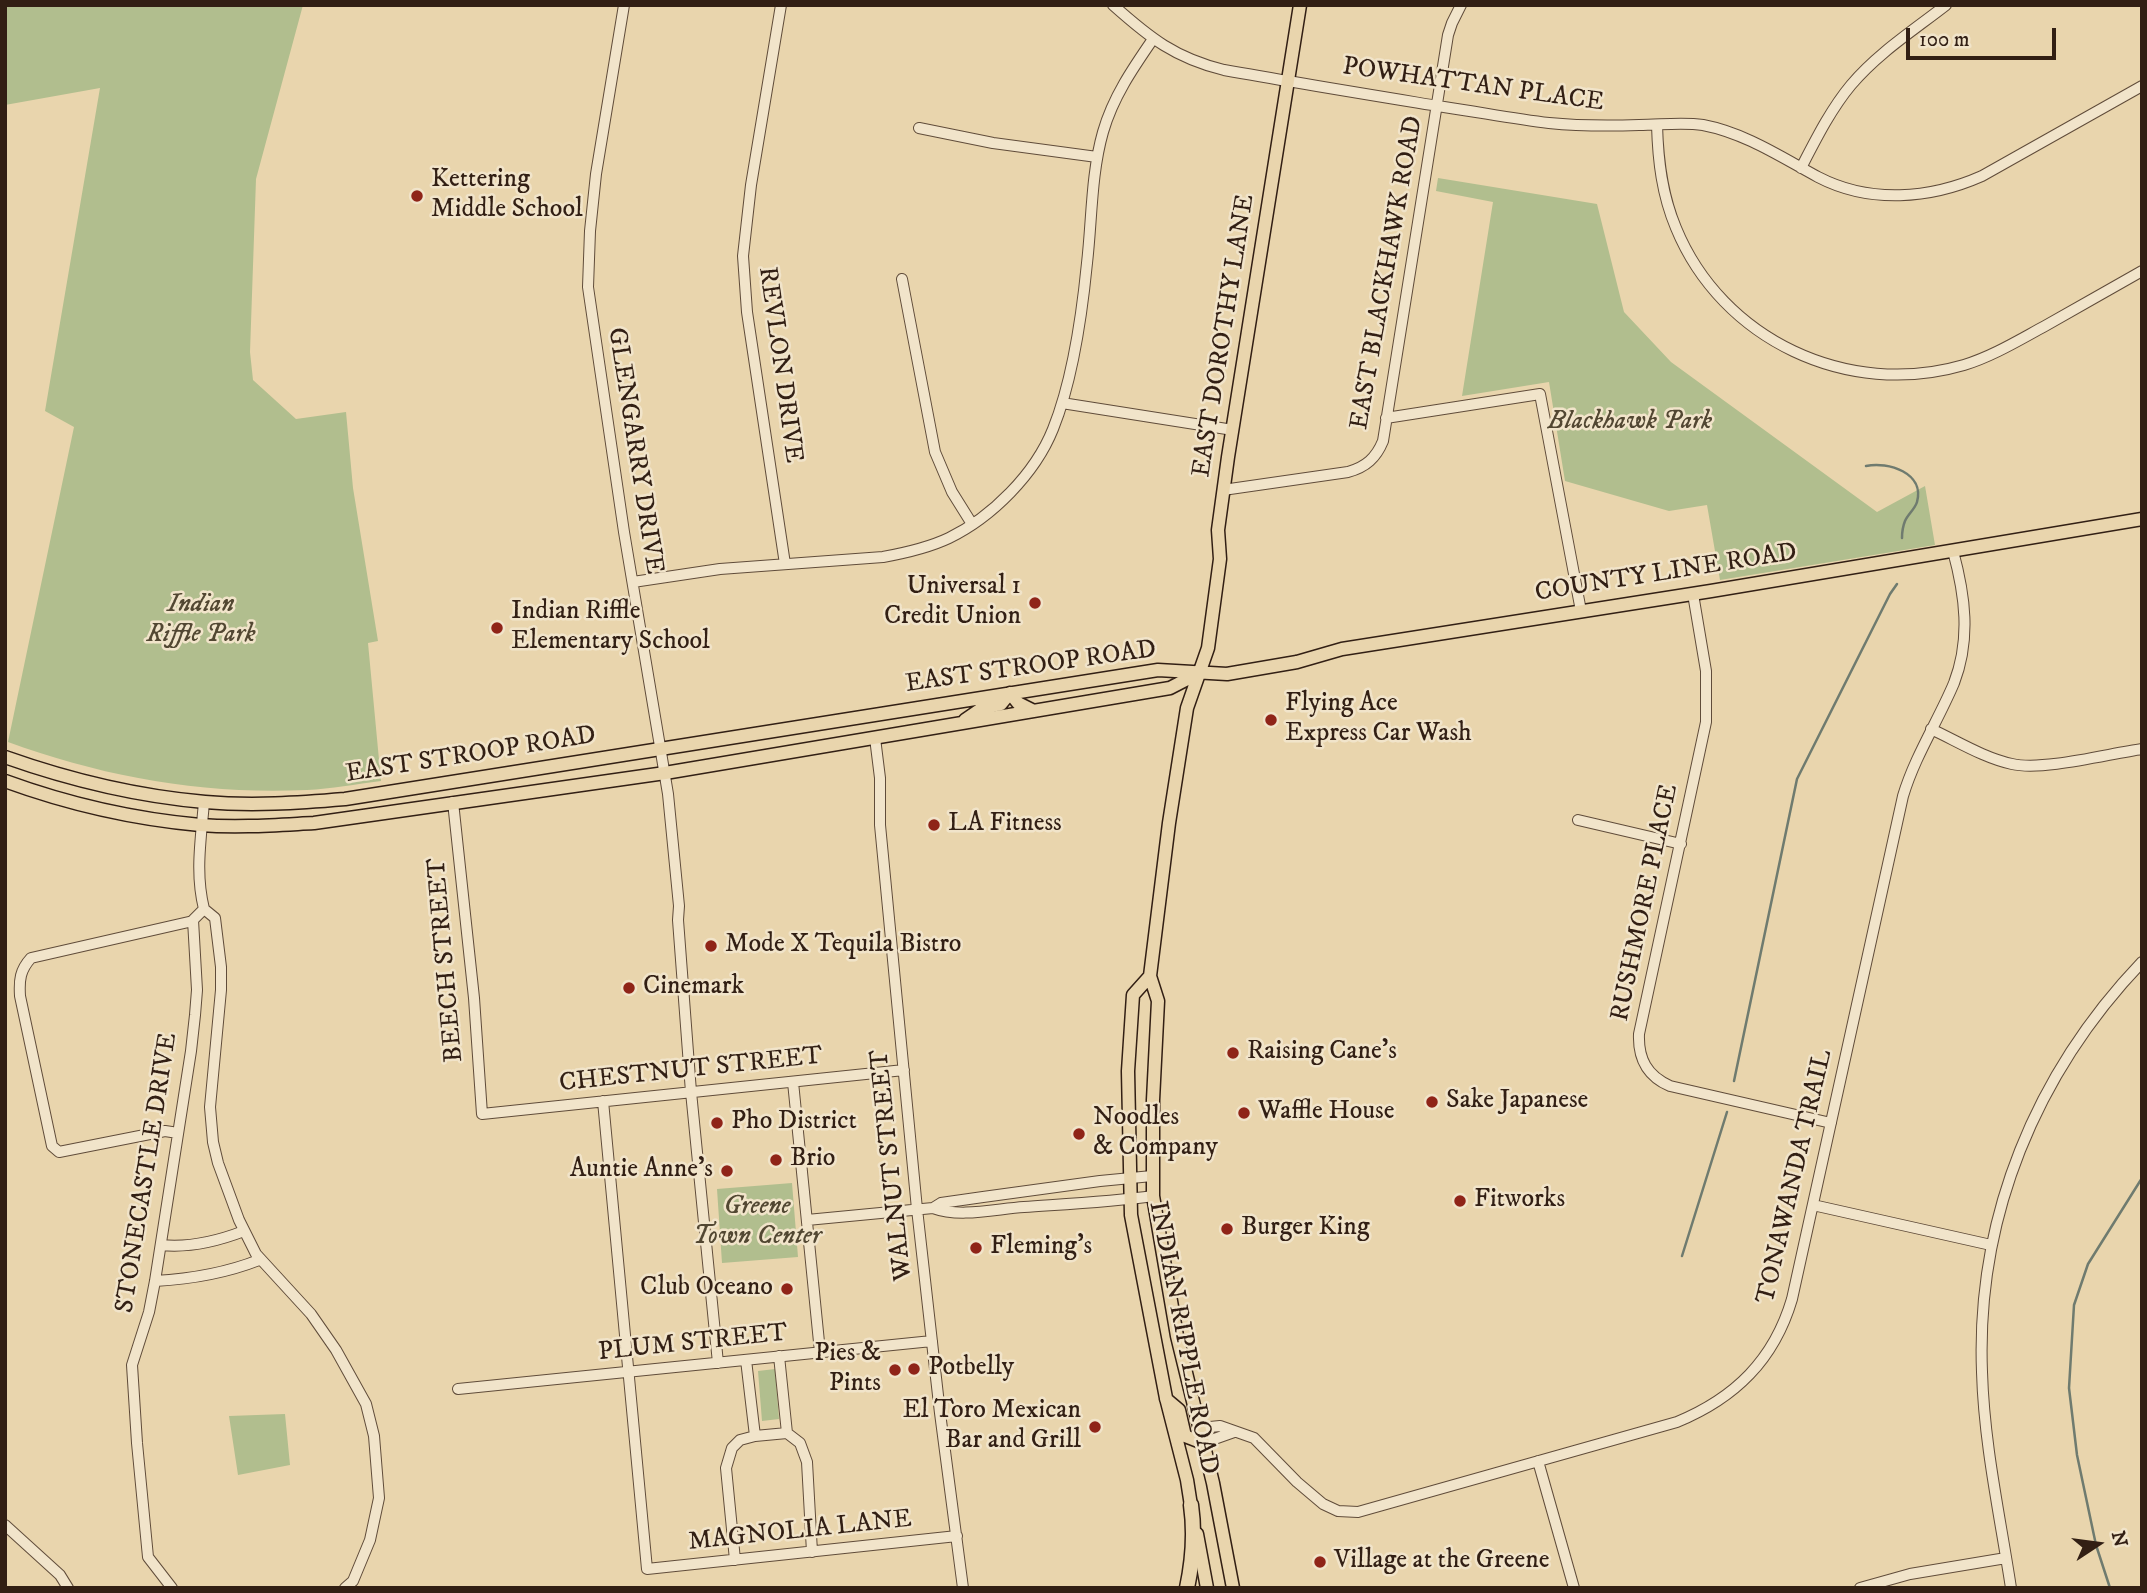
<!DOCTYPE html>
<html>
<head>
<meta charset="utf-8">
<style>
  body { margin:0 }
  #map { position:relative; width:2147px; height:1593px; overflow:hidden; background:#e9d5ad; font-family:"IM FELL DW Pica",serif }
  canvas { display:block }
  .frame { position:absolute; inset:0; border:7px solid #321f14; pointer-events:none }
  .north { position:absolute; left:2063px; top:1509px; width:70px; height:70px; -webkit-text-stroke:5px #f1e4ca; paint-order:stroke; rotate:77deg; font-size:19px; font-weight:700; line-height:28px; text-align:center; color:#321f14 }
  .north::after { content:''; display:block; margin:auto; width:24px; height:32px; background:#321f14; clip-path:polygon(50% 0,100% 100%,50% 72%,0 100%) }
  .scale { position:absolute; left:1906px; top:28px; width:150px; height:32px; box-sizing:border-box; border:4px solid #321f14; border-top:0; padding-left:9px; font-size:21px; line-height:24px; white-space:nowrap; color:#321f14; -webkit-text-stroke:5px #f1e4ca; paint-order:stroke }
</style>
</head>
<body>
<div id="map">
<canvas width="2147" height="1593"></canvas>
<div class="frame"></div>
<div class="north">N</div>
<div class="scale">100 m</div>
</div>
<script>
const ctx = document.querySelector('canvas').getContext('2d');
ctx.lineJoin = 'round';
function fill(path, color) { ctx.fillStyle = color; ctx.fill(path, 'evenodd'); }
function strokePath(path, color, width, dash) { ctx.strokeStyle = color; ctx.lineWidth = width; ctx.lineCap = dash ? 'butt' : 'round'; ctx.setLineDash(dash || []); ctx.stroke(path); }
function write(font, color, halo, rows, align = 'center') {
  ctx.font = font + ' "IM FELL DW Pica",serif'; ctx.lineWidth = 5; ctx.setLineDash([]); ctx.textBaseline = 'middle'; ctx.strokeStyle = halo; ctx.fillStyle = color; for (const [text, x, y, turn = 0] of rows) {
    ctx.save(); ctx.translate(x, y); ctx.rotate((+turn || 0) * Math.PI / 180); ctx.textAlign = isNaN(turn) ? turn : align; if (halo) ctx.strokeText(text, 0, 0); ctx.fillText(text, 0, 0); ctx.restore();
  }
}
const green = new Path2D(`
  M 5,5 L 303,5 L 256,179 L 250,352 L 253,380 L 296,419 L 346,412 L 353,488 L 378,641 L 368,643 L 381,781 C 356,784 331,789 307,790 C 204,795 104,777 8,742 L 74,427 L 45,411 L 100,88 L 5,105 Z
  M 1438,178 L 1597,204 L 1624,312 L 1671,362 L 1877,512 L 1925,486 L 1935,545 L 1720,580 L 1707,505 L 1669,511 L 1565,481 L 1549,382 L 1462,396 L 1493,202 L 1436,191 Z
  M 792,1183 L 798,1257 L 722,1263 L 717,1189 Z
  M 775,1369 L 779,1419 L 762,1421 L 758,1371 Z
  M 285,1414 L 290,1465 L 238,1475 L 229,1416 Z`);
const stream = new Path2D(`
  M 1866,466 C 1888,461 1925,473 1917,502 C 1915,509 1908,514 1905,521 C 1903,526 1902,533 1902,538
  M 1734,1081 L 1797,779 L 1890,594 L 1897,584
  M 1682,1256 L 1727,1112
  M 2110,1588 L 2096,1545 L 2077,1455 L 2069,1388 L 2074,1305 L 2088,1264 L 2142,1178`);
const minor = new Path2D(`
  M 624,5 L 596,174 L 590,231 L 588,287 L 624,532 L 668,794 L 679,906 L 678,920 L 691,1092 L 718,1363
  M 781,5 L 751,185 L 743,256 L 747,312 L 785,564
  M 1113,5 C 1150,38 1175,58 1224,70 C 1297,83 1371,95 1444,107 C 1479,112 1514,119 1549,123 C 1579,126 1609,126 1639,125 C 1660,125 1682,122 1703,125 C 1745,133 1781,157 1818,177 C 1870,204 1930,199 1982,176 L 2142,86
  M 1657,125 C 1658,161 1662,195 1676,228 C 1722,340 1848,399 1964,365 C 1993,356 2019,340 2045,326 C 2077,308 2110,289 2142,271
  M 919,128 L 993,143 L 1097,157
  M 1801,168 C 1816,139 1831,109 1851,85 C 1878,53 1914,30 1946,5
  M 902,279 L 935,452 L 952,492 L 972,524
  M 1062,403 L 1233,430
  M 1386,418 L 1540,394 L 1581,611
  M 1223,490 L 1348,472 C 1366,467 1376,458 1383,441 L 1448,35 L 1452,23 L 1461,5
  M 633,582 L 720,569 L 883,557 C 905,553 928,548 949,538 C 992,517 1035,474 1053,429 C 1072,382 1082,314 1087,263 C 1092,220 1091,174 1103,132 C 1113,97 1133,68 1153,39
  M 1693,594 L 1706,671 L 1706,722 L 1639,1034 C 1638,1059 1647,1076 1670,1086 L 1831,1123
  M 1931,729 C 1957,741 1984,758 2012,764 C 2044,771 2107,754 2142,749
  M 875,738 L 880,778 L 880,825 L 917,1209 L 940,1413 L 963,1588
  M 453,802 L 474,998 L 482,1114 L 904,1070
  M 1578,820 L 1681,844
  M 204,909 L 215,918 L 221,967 L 221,990 L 210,1107 L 213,1142 L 218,1163 L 239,1220 L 256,1254 L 311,1314 L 336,1350 L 366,1404 L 374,1436 L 379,1498 L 370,1540 L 353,1581 L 345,1588
  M 204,909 C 195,873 201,839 204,802
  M 793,1082 L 820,1352
  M 603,1101 L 647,1569 L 957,1536
  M 178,1133 L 165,1131 L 59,1152 L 52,1146 L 20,996 C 19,980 20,970 31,958 L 193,921
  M 1813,1205 L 1991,1245
  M 933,1208 C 960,1218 995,1209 1024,1207 C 1067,1204 1110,1202 1153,1196
  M 807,1220 L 933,1208 L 941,1203 L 983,1197 L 1100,1181 L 1152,1176
  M 161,1245 C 189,1248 218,1241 244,1231
  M 155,1281 C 191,1279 226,1273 259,1260
  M 779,1356 L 787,1433
  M 746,1360 L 755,1436
  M 458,1389 L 932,1341
  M 1200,1428 L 1220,1426 L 1254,1438 L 1297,1482 L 1323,1504 L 1338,1511 L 1358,1512 L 1677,1422 C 1735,1398 1774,1360 1792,1299 L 1903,796 C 1915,756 1938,721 1954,683 C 1971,639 1965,595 1953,551
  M 1203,1443 L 1234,1432
  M 1538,1461 L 1574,1588
  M 5,1525 L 60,1575 L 68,1588
  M 735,1560 L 726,1468 L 732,1448 L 740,1440 L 755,1436 L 787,1433 L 800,1443 L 807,1462 L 812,1552
  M 172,1588 L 148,1557 L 137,1443 L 132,1365 L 149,1312 L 155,1281 L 191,1051 L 195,1015 L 197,990 L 193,920 L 204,909
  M 1860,1588 L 1910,1574 L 2006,1558
  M 2011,1588 C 2000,1516 1984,1444 1982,1372 C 1976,1217 2036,1073 2142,962`);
const major = new Path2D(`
  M 965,720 L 984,707 L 1001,704 L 1010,693 L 1018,703 L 1032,710
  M 5,757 C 70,780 136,796 205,802 C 252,806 298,803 345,799 L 1158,670 L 1227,674 L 1297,662 L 1342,649 L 1711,591 L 2142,519
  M 5,781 C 68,804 134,819 200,825 C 238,828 276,825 314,823 L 665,773 L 1170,688 L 1199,673
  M 1150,976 L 1133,995 L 1128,1071 L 1131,1215 L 1166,1398 L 1187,1480 L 1192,1512
  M 1166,1399 L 1179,1410 L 1185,1436 L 1203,1443
  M 1197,1534 L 1207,1588
  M 1233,1588 L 1213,1483 L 1177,1336 L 1153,1196 L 1153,1100 L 1158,1001 L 1150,976 L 1169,823 L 1187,708 L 1208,648 L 1220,559 L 1218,530 L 1228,457 L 1300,5`);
const highway = new Path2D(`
  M 1187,1588 C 1193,1560 1195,1533 1191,1505`);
const markers = [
  [417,196,7,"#8f2418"],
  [1035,603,7,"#8f2418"],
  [497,628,7,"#8f2418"],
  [1271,720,7,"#8f2418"],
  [934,825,7,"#8f2418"],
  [711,946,7,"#8f2418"],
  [629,988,7,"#8f2418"],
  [1233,1053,7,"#8f2418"],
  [1432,1102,7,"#8f2418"],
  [1244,1113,7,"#8f2418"],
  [717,1123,7,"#8f2418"],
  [1079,1134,7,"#8f2418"],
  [776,1160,7,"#8f2418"],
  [727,1171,7,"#8f2418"],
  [1460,1201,7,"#8f2418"],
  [1227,1229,7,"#8f2418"],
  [976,1248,7,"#8f2418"],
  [787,1289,7,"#8f2418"],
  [914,1369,7,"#8f2418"],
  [895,1370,7,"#8f2418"],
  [1095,1427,7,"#8f2418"],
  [1320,1562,7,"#8f2418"]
];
const streetNames = [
  ["POWHATTAN PLACE",1473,86,8],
  ["EAST BLACKHAWK ROAD",1388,273,-80],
  ["EAST DOROTHY LANE",1225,336,-81],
  ["REVLON DRIVE",779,365,82],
  ["GLENGARRY DRIVE",634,451,81],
  ["COUNTY LINE ROAD",1666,574,-9],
  ["EAST STROOP ROAD",1031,668,-8],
  ["EAST STROOP ROAD",471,756,-9],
  ["RUSHMORE PLACE",1646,903,-78],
  ["BEECH STREET",447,960,-95],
  ["CHESTNUT STREET",691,1071,-6],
  ["WALNUT STREET",893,1165,-96],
  ["STONECASTLE DRIVE",148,1173,-81],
  ["TONAWANDA TRAIL",1796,1177,-77],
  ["INDIAN RIPPLE ROAD",1182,1338,79],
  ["PLUM STREET",693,1344,-6],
  ["MAGNOLIA LANE",800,1532,-6]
];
const poiNames = [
  ["Kettering",431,181],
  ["Middle School",431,211],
  ["Universal 1",1021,588,"right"],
  ["Credit Union",1021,618,"right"],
  ["Indian Riffle",511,613],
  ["Elementary School",511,643],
  ["Flying Ace",1285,705],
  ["Express Car Wash",1285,735],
  ["LA Fitness",948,825],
  ["Mode X Tequila Bistro",725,946],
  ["Cinemark",643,988],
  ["Raising Cane's",1247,1053],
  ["Sake Japanese",1446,1102],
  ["Waffle House",1258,1113],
  ["Noodles",1093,1119],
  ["& Company",1093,1149],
  ["Pho District",731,1123],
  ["Brio",790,1160],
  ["Auntie Anne's",713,1171,"right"],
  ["Fitworks",1474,1201],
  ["Burger King",1241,1229],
  ["Fleming's",990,1248],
  ["Club Oceano",773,1289,"right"],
  ["Pies &",881,1355,"right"],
  ["Pints",881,1385,"right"],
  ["Potbelly",928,1369],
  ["El Toro Mexican",1081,1412,"right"],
  ["Bar and Grill",1081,1442,"right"],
  ["Village at the Greene",1334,1562]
];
const parkNames = [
  ["Blackhawk Park",1630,423],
  ["Indian",201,606],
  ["Riffle Park",201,636],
  ["Greene",757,1208],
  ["Town Center",757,1238]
];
fill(green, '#b1be8e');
strokePath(stream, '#6f7b6f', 2.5);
strokePath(minor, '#604c3a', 12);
strokePath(major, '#321f14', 15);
strokePath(highway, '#321f14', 17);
strokePath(minor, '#f1e4ca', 10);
strokePath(major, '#e9d5ad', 12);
strokePath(highway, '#e9d5ad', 14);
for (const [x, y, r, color] of markers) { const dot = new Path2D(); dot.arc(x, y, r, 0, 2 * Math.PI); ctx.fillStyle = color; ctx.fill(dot); strokePath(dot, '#f1e4ca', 2.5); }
write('26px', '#321f14', '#f1e4ca', streetNames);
write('26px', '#321f14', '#f1e4ca', poiNames, 'left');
write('italic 26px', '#524732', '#f1e4ca', parkNames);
</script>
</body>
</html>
